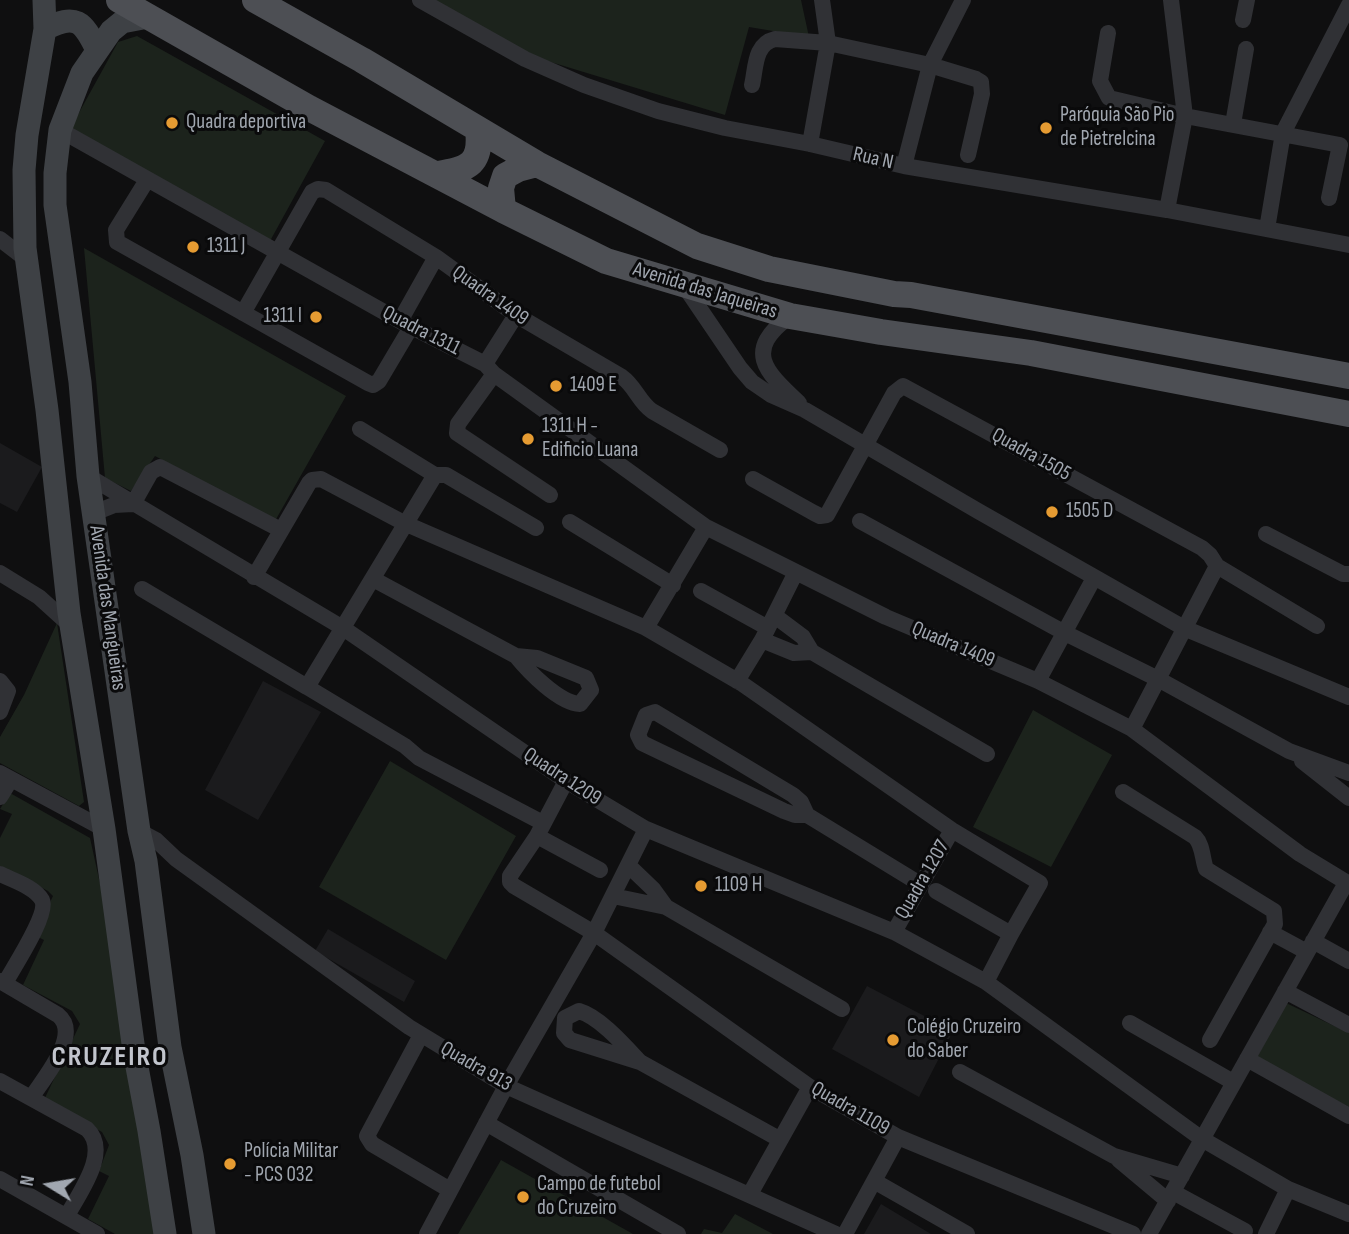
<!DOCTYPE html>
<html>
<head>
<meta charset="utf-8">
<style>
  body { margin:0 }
  #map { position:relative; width:1349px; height:1234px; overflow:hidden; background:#0f0f10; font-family:"Sofia Sans Condensed",sans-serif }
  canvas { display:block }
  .north { position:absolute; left:14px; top:1150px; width:70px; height:70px; -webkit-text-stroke:5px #0a0a0b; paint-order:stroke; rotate:281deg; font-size:19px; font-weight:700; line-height:28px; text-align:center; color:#a1a7b0 }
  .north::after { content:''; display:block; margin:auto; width:24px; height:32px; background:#a1a7b0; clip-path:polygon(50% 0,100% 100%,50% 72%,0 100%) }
</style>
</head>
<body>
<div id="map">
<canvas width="1349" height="1234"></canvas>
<div class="north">N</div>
</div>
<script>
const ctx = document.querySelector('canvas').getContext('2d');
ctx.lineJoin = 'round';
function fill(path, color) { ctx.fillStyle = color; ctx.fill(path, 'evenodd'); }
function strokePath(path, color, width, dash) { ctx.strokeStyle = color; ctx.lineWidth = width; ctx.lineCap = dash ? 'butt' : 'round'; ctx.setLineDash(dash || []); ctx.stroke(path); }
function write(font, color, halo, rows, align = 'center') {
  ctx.font = font + ' "Sofia Sans Condensed",sans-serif'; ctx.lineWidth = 6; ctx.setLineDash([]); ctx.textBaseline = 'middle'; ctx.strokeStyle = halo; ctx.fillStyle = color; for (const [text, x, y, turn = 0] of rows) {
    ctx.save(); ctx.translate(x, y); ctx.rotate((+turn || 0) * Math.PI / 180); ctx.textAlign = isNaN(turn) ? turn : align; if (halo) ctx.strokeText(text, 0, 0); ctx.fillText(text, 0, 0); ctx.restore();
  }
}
const built = new Path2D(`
  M 0,443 L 42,467 L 17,512 L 0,503 Z
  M 263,681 L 321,712 L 258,820 L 205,790 Z
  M 328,929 L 415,981 L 404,1002 L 315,951 Z
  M 867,986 L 953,1031 L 919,1097 L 832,1049 Z
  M 881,1204 L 931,1234 L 864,1234 Z`);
const green = new Path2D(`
  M 434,0 L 801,0 L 809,37 L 749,27 L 725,115 L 531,56 Z
  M 137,36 L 325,141 L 270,241 L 70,129 L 118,42 Z
  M 84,248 L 346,396 L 275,521 L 155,456 L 131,491 L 105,478 Z
  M 57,623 L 84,802 L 79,806 L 0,763 L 0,737 L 24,695 Z
  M 1033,710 L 1112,755 L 1051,867 L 973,827 Z
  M 390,761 L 516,836 L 446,960 L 319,887 Z
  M 10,793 L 90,838 L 101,888 L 155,1234 L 115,1234 L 88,1219 L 109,1176 L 99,1171 L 109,1145 L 102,1132 L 44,1100 L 80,1024 L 72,1011 L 23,985 L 44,940 L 34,935 L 53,896 L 48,891 L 0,866 L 0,838 L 12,814 L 0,809 Z
  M 1286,1003 L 1349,1033 L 1349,1107 L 1256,1059 Z
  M 501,1160 L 633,1234 L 458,1234 Z
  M 735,1214 L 773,1234 L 701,1234 L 704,1229 L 722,1233 Z`);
const street = new Path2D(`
  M 420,0 L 525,59 L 584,85 L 658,111 L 725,128 L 810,144 L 904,166 L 1167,210 L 1349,245
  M 1243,20 L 1247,0
  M 1108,33 L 1100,81 L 1109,98 L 1185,116 L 1340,145 L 1329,198
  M 752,85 C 756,68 754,44 775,39 L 828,43 L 930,65 L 976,79 L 981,82 L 982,94 L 968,155
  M 1233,124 L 1246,49
  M 60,130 L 400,321 L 485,364 L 494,374 L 706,527 L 886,617 L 1038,681 L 1132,729 L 1300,854 L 1349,884
  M 810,144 L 828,43 L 822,0
  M 904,166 L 930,65 L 963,0
  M 147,180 L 116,230 L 117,242 L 368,383 L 373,385 L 379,381 L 411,327
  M 1167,210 L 1185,116 L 1171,0
  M 1267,229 L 1283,133 L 1349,5
  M 0,239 L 27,260
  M 683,284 L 740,368 L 752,382 L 771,395 L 805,410 L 978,511 L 1184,628 L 1349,697
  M 243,313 L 312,192 L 318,189 L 326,190 L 436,257 L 516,315 L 622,377 C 635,386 639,402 652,411 L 720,450
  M 790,316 C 743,351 765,371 799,403
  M 400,321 L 436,257
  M 485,364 L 516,315
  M 494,374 L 458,424 L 457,433 L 550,495
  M 360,429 L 435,475
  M 88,476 L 343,628 L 566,781 L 646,829 L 894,932 L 986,982 L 1202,1139 L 1288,1189 L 1349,1214
  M 753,479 L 814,513 L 820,516 L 827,515 L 894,393 L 903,386 L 1202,548 L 1210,555 L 1217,566 L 1132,729
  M 133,504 L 151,472 L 160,467 L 281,530
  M 94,513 L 114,505 L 133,504
  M 860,521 L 1065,633 L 1158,679 L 1289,751 L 1349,773
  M 570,522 L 673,585
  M 1266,534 L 1343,574 L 1349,574
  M 1217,566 L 1317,626
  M 0,573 L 39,597 L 71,626
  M 254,577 L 309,483 L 312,480 L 321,479 L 404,523 L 646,628 L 741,683 L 952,830 L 1040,883 L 1011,934 L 986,982
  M 373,579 L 516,656 L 537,658 L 586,678 L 591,690 L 580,704 C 559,703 529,672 516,656
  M 142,589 L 307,687 L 435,475 L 446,475 L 536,528
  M 701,591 L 768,628
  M 775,616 L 803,637 L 812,652 L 987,754
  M 646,628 L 706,527
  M 762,640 L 794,653 L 812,652
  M 0,681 L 8,691 L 0,712
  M 737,681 L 762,640 L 796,572
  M 1038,681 L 1094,578
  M 307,687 L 405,746 L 419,758 L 543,823
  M 1302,761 L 1349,798
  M 0,773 L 104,829
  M 566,781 L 537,836 L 510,876 L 510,882 L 514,886 L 594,933 L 810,1087 L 898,1137 L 1133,1234
  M 1123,792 L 1195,837 C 1203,845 1202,858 1206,869 L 1274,911 L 1275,924 L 1210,1040
  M 0,797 L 11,779
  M 807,815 L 801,802 L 793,795 L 655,712 L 646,715 L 638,735 L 642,743 L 784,811 L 795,815 L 807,815 L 920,884
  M 139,831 L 156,840 L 176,859 L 409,1027 L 506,1086 L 836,1234
  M 537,836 L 600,870
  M 628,865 L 653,889 L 666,907
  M 0,874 C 12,880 35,887 42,900 C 49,914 13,968 5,983
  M 936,891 L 1011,934
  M 613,896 L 666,907 L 842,1009
  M 894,932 L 952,830
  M 1270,932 L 1307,952
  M 1313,941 L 1349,961
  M 0,981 L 58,1015 C 82,1034 44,1078 31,1098
  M 1285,991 L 1349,1025
  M 1130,1023 L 1233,1082
  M 421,1035 L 367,1136 L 372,1144 L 450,1190
  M 1247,1059 L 1349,1116
  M 640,1062 C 625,1046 600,1017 579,1011 L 565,1018 L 564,1033 L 570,1040 L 640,1062 L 779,1139
  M 960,1072 L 1114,1156 L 1182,1176
  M 0,1081 L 87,1129 C 111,1152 79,1193 67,1216
  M 486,1123 L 678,1234
  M 1119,1160 L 1168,1201
  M 0,1179 L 97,1234
  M 874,1181 L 967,1234
  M 1173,1192 L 1245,1231
  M 750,1194 L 810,1087
  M 427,1234 L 506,1086 L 594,933 L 646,829
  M 845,1234 L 898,1137
  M 1149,1234 L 1346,883
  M 1266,1234 L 1288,1189`);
const secondary = new Path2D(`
  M 44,0 L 45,29 L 27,135 L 24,170 L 25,248 L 47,410 L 69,613 L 104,829 L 134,1051 L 149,1131 L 165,1234
  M 148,17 L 122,22 L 111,31 L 82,73 L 60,130 L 55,173 L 55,205 L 80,382 L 88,476 L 139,831 L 146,861 L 170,1047 L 192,1155 L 204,1234
  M 45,29 C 76,13 83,21 97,50`);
const primary = new Path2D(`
  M 119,0 L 309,108 L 503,210 L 606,261 L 790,316 L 881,332 L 1031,353 L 1349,414
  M 255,0 L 362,60 L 537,164 L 697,246 L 769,269 L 894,294 L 911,295 L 1349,376
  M 438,174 C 469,169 482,164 478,129
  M 503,210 L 501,188 L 505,176 L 518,169 L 537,164`);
const markers = [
  [172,123,7,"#e59b32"],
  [1046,128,7,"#e59b32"],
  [193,247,7,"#e59b32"],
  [316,317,7,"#e59b32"],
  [556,386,7,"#e59b32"],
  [528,439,7,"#e59b32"],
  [1052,512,7,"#e59b32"],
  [701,886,7,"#e59b32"],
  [893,1040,7,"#e59b32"],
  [230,1164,7,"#e59b32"],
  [523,1197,7,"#e59b32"]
];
const poiNames = [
  ["Paróquia São Pio",1060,116],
  ["de Pietrelcina",1060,140],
  ["Quadra deportiva",186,123],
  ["1311 J",207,247],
  ["1311 I",302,317,"right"],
  ["1409 E",570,386],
  ["1311 H -",542,427],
  ["Edificio Luana",542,451],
  ["1505 D",1066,512],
  ["1109 H",715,886],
  ["Colégio Cruzeiro",907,1028],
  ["do Saber",907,1052],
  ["Polícia Militar",244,1152],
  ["- PCS 032",244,1176],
  ["Campo de futebol",537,1185],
  ["do Cruzeiro",537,1209]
];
const streetNames = [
  ["Rua N",873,159,13],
  ["Avenida das Jaqueiras",705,291,17],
  ["Quadra 1409",490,296,35],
  ["Quadra 1311",421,331,27],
  ["Quadra 1505",1031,455,29],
  ["Avenida das Mangueiras",107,608,82],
  ["Quadra 1409",953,645,23],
  ["Quadra 1209",562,777,33],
  ["Quadra 1207",923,880,-60],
  ["Quadra 913",476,1067,30],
  ["Quadra 1109",850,1109,30]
];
const districtNames = [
  ["CRUZEIRO",110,1058]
];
fill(built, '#1b1b1d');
fill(green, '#1c231c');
strokePath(street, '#303135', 16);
strokePath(secondary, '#3e4145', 23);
strokePath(primary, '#4d4f54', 26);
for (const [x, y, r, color] of markers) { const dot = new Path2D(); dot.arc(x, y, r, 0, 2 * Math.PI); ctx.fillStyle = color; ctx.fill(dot); strokePath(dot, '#0a0a0b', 2.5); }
write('21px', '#a1a7b0', '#0a0a0b', poiNames, 'left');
write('21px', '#a1a7b0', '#0a0a0b', streetNames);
ctx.letterSpacing = '2px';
write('bold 28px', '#c2c5cd', '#0a0a0b', districtNames);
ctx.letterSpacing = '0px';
</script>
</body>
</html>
